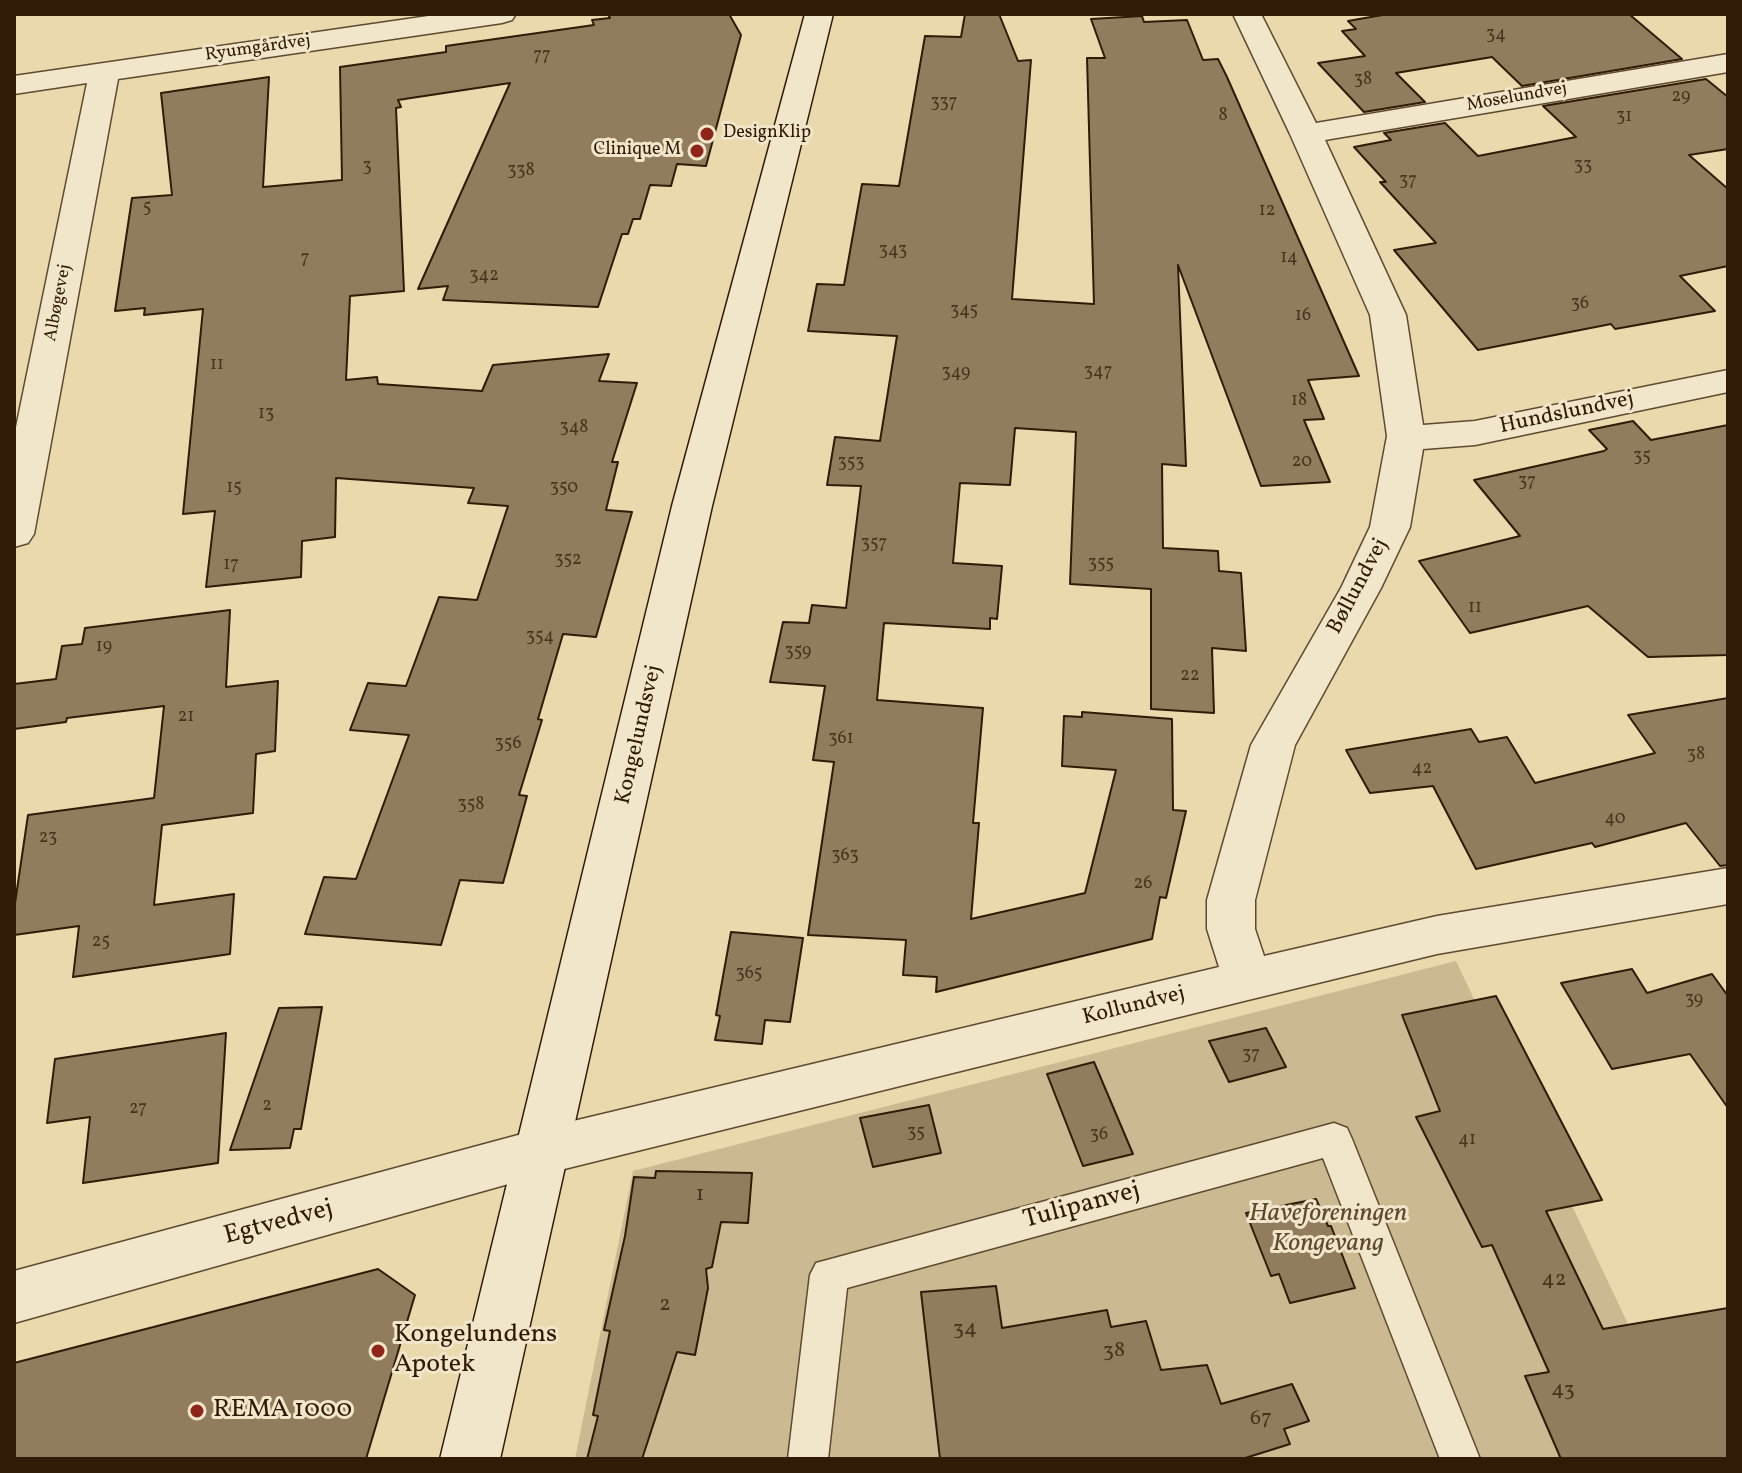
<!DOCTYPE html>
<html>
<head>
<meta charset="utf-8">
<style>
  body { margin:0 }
  #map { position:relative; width:1742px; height:1473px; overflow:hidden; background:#e9d9ad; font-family:Vollkorn,serif }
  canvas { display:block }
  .frame { position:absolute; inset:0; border:16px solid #311a06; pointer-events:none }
</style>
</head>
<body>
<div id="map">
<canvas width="1742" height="1473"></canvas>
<div class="frame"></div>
</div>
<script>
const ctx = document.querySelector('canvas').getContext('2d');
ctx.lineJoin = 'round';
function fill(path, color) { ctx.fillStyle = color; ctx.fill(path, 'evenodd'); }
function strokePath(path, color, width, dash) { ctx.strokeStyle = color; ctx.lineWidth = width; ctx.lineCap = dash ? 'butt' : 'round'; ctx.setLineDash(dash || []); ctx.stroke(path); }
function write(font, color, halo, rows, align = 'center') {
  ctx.font = font + ' Vollkorn,serif'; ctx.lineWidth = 6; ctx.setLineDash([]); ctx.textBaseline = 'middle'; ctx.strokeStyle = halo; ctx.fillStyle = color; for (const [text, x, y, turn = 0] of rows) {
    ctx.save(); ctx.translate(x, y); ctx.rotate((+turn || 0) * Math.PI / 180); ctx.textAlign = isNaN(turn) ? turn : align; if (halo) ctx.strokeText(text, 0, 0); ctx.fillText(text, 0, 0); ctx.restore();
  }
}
const green = new Path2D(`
  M 1456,961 L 1692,1459 L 575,1459 L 633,1171 Z`);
const building = new Path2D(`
  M 608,14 L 729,14 L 741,35 L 706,166 L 677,164 L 671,186 L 650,185 L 640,219 L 633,219 L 628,234 L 622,234 L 598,307 L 443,300 L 448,286 L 418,289 L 510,83 L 398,100 L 401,107 L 396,108 L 404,291 L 350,296 L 346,380 L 377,377 L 378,384 L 482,391 L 493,365 L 609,354 L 599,381 L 637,383 L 612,462 L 618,462 L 606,510 L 632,512 L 596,637 L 563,634 L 538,719 L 542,720 L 519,795 L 527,796 L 503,883 L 460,880 L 441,945 L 305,934 L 324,877 L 356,879 L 409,735 L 350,730 L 368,683 L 406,686 L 439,597 L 477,600 L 508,506 L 468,503 L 474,488 L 336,478 L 335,537 L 302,541 L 301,577 L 206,587 L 215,511 L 183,514 L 203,309 L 144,315 L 145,308 L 115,311 L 132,198 L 172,195 L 161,93 L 269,77 L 263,187 L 342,180 L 340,67 L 446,52 L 446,46 L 594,25 L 592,20 L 610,18 Z
  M 965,14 L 999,14 L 1018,61 L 1031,60 L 1012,299 L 1094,304 L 1087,58 L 1105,58 L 1091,19 L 1142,16 L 1144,22 L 1187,20 L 1203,60 L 1218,59 L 1227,77 L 1359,376 L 1308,380 L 1324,419 L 1304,420 L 1330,482 L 1261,486 L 1178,265 L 1186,466 L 1162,464 L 1163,548 L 1218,551 L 1219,571 L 1241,573 L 1246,651 L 1212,648 L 1214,713 L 1151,709 L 1151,589 L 1070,584 L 1076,432 L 1015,428 L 1010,485 L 960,483 L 953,563 L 1002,566 L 997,619 L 990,618 L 990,629 L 884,623 L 877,700 L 983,708 L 973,823 L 979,823 L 971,919 L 1085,893 L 1116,770 L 1062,766 L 1064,716 L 1082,717 L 1082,712 L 1172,719 L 1173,810 L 1186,811 L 1166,898 L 1160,897 L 1152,939 L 936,992 L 937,977 L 903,975 L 906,940 L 808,935 L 834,762 L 813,760 L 825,686 L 770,682 L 783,622 L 809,623 L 812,605 L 846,608 L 861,486 L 827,485 L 835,437 L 880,441 L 897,336 L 808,331 L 817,284 L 844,285 L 862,184 L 899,186 L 925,36 L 961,37 Z
  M 1388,14 L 1629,14 L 1682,59 L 1522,86 L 1492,57 L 1396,73 L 1425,102 L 1364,112 L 1318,63 L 1365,56 L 1342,31 L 1356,29 L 1348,21 Z
  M 1706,79 L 1728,97 L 1728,149 L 1689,155 L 1728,189 L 1728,266 L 1680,276 L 1715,311 L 1615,329 L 1611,324 L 1478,350 L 1394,250 L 1436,243 L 1380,182 L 1386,182 L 1354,147 L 1391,140 L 1384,133 L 1445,123 L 1478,156 L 1576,137 L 1543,106 Z
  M 1633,421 L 1651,440 L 1728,425 L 1728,655 L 1648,657 L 1588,606 L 1470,633 L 1419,561 L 1520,536 L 1474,480 L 1604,451 L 1607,449 L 1589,430 Z
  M 230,610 L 226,687 L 278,681 L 275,751 L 256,754 L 253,813 L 162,825 L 154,905 L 234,894 L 230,954 L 73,977 L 79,926 L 14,935 L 14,910 L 28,815 L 154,798 L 164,706 L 67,718 L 66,722 L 14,729 L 14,684 L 56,679 L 62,646 L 82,644 L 85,628 Z
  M 1728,698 L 1728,865 L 1720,866 L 1686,823 L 1595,847 L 1592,843 L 1476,869 L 1433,786 L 1370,793 L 1346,750 L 1471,729 L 1479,742 L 1507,737 L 1535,783 L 1655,753 L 1628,715 Z
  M 731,932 L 803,938 L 790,1022 L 765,1020 L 762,1044 L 715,1040 L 720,1016 L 716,1015 Z
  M 1632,969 L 1647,993 L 1712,974 L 1728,996 L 1728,1108 L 1690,1054 L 1612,1069 L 1561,983 Z
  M 1496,996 L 1602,1200 L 1546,1211 L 1603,1329 L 1728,1308 L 1728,1459 L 1561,1459 L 1525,1376 L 1549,1372 L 1492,1245 L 1482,1247 L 1416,1117 L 1440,1111 L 1402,1015 Z
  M 322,1007 L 301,1129 L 294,1129 L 290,1148 L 230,1150 L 279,1008 Z
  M 1266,1028 L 1286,1067 L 1229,1082 L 1209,1041 Z
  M 226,1033 L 218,1163 L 83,1183 L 90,1117 L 47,1123 L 55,1059 Z
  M 1094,1062 L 1133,1154 L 1083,1166 L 1047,1074 Z
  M 929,1105 L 941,1153 L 873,1167 L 860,1118 Z
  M 656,1171 L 752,1173 L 748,1223 L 721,1222 L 712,1267 L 706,1269 L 708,1288 L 695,1355 L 677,1352 L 642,1459 L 587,1459 L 598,1416 L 593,1415 L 610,1331 L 604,1330 L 625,1236 L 634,1177 L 655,1178 Z
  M 1316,1199 L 1328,1226 L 1331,1226 L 1355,1288 L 1290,1303 L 1279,1274 L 1271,1276 L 1246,1213 Z
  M 378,1269 L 415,1295 L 366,1459 L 14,1459 L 14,1363 Z
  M 996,1286 L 1002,1328 L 1107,1310 L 1111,1327 L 1146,1321 L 1161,1370 L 1207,1365 L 1221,1404 L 1292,1384 L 1309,1421 L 1284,1429 L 1290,1444 L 1242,1459 L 940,1459 L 921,1292 Z`);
const lane = new Path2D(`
  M 1334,1123 L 1347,1128 L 1352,1139 L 1480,1459 L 1440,1459 L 1323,1158 L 847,1288 L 828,1459 L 788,1459 L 810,1275 L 816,1263 Z`);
const street = new Path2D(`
  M 442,14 L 516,14 L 512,20 L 502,23 L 118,79 L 34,534 L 28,543 L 14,547 L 14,437 L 87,83 L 14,94 L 14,76 Z
  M 1233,14 L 1261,14 L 1316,123 L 1728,54 L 1728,72 L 1325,140 L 1406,315 L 1423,425 L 1475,421 L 1728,370 L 1728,392 L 1475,445 L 1423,449 L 1410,527 L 1381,588 L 1295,745 L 1255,900 L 1255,929 L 1264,956 L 1437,916 L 1728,868 L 1728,904 L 1437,954 L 1248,1000 L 544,1174 L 14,1323 L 14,1271 L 544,1128 L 1219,967 L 1207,929 L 1207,900 L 1251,745 L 1341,588 L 1370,527 L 1387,436 L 1370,315 L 1290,134 Z`);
const secondary = new Path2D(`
  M 805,14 L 833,14 L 712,506 L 500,1459 L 440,1459 L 672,506 Z`);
const markers = [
  [707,134,8,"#8f2418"],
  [697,151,8,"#8f2418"],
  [378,1351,8,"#8f2418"],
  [197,1411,8,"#8f2418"]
];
const numberNames = [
  ["34",1496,36],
  ["77",542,57],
  ["38",1363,81],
  ["29",1681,98],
  ["337",944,104],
  ["8",1223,117],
  ["31",1624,118],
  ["33",1583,167],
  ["3",367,168],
  ["338",521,172],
  ["37",1408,182],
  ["5",147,209],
  ["12",1267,212],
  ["343",893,252],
  ["14",1289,259],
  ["7",305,260],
  ["342",484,277],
  ["36",1580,305],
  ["345",964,312],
  ["16",1303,317],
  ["11",217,366],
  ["347",1098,373],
  ["349",956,374],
  ["18",1299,402],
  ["13",266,415],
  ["348",574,429],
  ["35",1642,458],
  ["20",1302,463],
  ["353",851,464],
  ["37",1527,483],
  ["15",234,489],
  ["350",564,489],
  ["357",874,545],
  ["352",568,561],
  ["355",1101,565],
  ["17",231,566],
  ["11",1475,609],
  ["354",540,638],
  ["19",104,648],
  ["359",798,653],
  ["22",1190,677],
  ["21",186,718],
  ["361",841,740],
  ["356",508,745],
  ["38",1696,756],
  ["42",1422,770],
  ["358",471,806],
  ["40",1615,820],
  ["23",48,839],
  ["363",845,857],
  ["26",1143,885],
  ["25",101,943],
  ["365",749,975],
  ["39",1694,1001],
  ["37",1251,1056],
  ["2",267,1107],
  ["27",138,1110],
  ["35",916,1134],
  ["36",1099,1136],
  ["41",1467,1141]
];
const farStreetnames = [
  ["Ryumgårdvej",258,49,-8],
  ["Moselundvej",1517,98,-10],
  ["Albøgevej",59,303,-79]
];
const farPoinames = [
  ["DesignKlip",723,134],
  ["Clinique M",681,151,"right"]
];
const streetNames = [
  ["Hundslundvej",1567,414,-12],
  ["Bøllundvej",1359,587,-62],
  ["Kongelundsvej",640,735,-77],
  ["Kollundvej",1134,1007,-14]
];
const nearNumbernames = [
  ["1",700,1196],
  ["42",1554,1281],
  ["2",665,1306],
  ["34",965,1330],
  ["38",1114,1352],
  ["43",1563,1391],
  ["67",1261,1420]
];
const nearStreetnames = [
  ["Tulipanvej",1082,1207,-15],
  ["Egtvedvej",279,1224,-15]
];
const nearParknames = [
  ["Haveforeningen",1328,1215],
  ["Kongevang",1328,1245]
];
const nearPoinames = [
  ["Kongelundens",394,1336],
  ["Apotek",394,1366],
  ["REMA 1000",213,1411]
];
fill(green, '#cab991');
fill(building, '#917d5d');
strokePath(building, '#311a06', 2);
strokePath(lane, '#5f4a30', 3);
strokePath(street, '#5f4a30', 3);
strokePath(secondary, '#311a06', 3);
fill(lane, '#f1e6ca');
fill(street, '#f1e6ca');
fill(secondary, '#f1e6ca');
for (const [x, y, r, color] of markers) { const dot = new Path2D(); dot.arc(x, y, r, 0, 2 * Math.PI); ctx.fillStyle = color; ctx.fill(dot); strokePath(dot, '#f1e6ca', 3); }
write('18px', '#49331c', null, numberNames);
write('18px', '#311a06', '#f1e6ca', farStreetnames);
write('18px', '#311a06', '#f1e6ca', farPoinames, 'left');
write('22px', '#311a06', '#f1e6ca', streetNames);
write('22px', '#49331c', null, nearNumbernames);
write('26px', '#311a06', '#f1e6ca', nearStreetnames);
write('italic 26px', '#5f4a30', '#f1e6ca', nearParknames);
write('26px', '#311a06', '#f1e6ca', nearPoinames, 'left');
</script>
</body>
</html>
